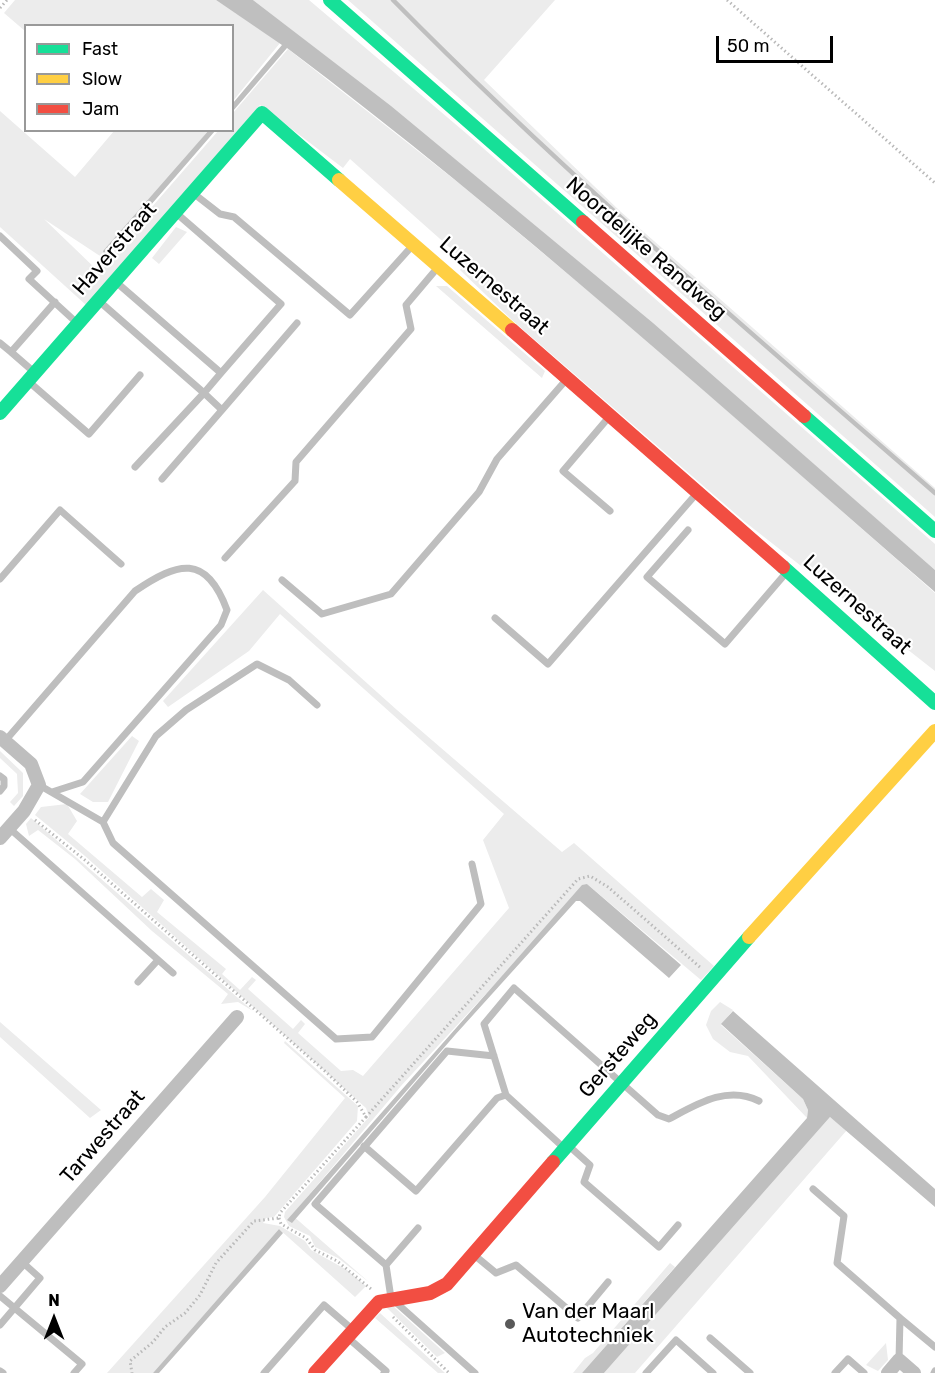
<!DOCTYPE html>
<html>
<head>
<meta charset="utf-8">
<style>
  body { margin:0 }
  #map { position:relative; width:935px; height:1373px; overflow:hidden; background:#fff; font-family:Rubik,sans-serif }
  canvas { display:block }
  .legend { position:absolute; left:24px; top:24px; width:210px; height:108px; box-sizing:border-box; background:#fff; border:2px solid #999; margin:0; padding:8px 10px; list-style:none; font-size:18px; color:#000 }
  .legend li { display:flex; align-items:center; gap:12px; height:30px }
  .legend b { width:30px; border:2px solid #999 }
  .north { position:absolute; left:24px; top:1289px; width:60px; height:60px; -webkit-text-stroke:4px #fff; paint-order:stroke; rotate:0deg; font-size:16px; font-weight:700; line-height:24px; text-align:center; color:#000 }
  .north::after { content:''; display:block; margin:auto; width:21px; height:27px; background:#000; clip-path:polygon(50% 0,100% 100%,50% 72%,0 100%) }
  .scale { position:absolute; left:716px; top:36px; width:117px; height:27px; box-sizing:border-box; border:3px solid #000; border-top:0; padding-left:8px; font-size:18px; line-height:21px; white-space:nowrap; color:#000; -webkit-text-stroke:4px #fff; paint-order:stroke }
</style>
</head>
<body>
<div id="map">
<canvas width="935" height="1373"></canvas>
<ul class="legend">
<li><b style="height:8px;background:#16e098"></b>Fast</li>
<li><b style="height:8px;background:#ffcf43"></b>Slow</li>
<li><b style="height:8px;background:#f24e42"></b>Jam</li>
</ul>
<div class="north">N</div>
<div class="scale">50 m</div>
</div>
<script>
const ctx = document.querySelector('canvas').getContext('2d');
ctx.lineJoin = 'round';
function fill(path, color) { ctx.fillStyle = color; ctx.fill(path, 'evenodd'); }
function strokePath(path, color, width, dash) { ctx.strokeStyle = color; ctx.lineWidth = width; ctx.lineCap = dash ? 'butt' : 'round'; ctx.setLineDash(dash || []); ctx.stroke(path); }
function write(font, color, halo, rows, align = 'center') {
  ctx.font = font + ' Rubik,sans-serif'; ctx.lineWidth = 4.5; ctx.setLineDash([]); ctx.textBaseline = 'middle'; ctx.strokeStyle = halo; ctx.fillStyle = color; for (const [text, x, y, turn = 0] of rows) {
    ctx.save(); ctx.translate(x, y); ctx.rotate((+turn || 0) * Math.PI / 180); ctx.textAlign = isNaN(turn) ? turn : align; if (halo) ctx.strokeText(text, 0, 0); ctx.fillText(text, 0, 0); ctx.restore();
  }
}
const green = new Path2D(`
  M 15,0 L 216,0 L 280,43 L 233,101 L 232,26 L 26,26 L 25,31 L 4,13 Z
  M 253,0 L 309,0 L 467,134 L 935,544 L 935,570 C 712,375 488,180 253,0 Z
  M 348,0 L 555,0 L 484,80 L 621,212 L 935,488 L 935,517 Z
  M 288,49 L 460,184 L 647,340 L 935,593 L 935,671 L 745,522 L 512,320 L 460,270 L 466,262 L 350,159 L 343,168 L 260,105 L 86,305 L 0,227 L 0,111 L 75,177 L 114,131 L 208,131 L 103,258 L 44,219 L 97,270 L 218,131 L 232,130 L 233,113 Z
  M 176,227 L 187,232 L 159,264 L 152,258 Z
  M 436,286 L 447,286 L 545,371 L 542,378 Z
  M 263,590 L 397,710 L 562,852 L 574,843 L 714,966 L 701,980 L 587,884 L 401,1086 L 292,1215 L 370,1283 L 338,1258 L 315,1247 L 310,1236 L 289,1226 L 284,1217 L 285,1212 L 369,1117 L 366,1108 L 85,856 L 35,815 L 41,807 L 67,804 L 77,821 L 68,834 L 142,897 L 151,889 L 164,900 L 157,912 L 226,969 L 222,974 L 240,990 L 252,977 L 256,980 L 248,989 L 293,1029 L 301,1020 L 305,1024 L 298,1033 L 341,1071 L 353,1070 L 363,1076 L 509,908 L 483,840 L 504,814 L 280,614 L 249,651 L 168,707 L 163,701 Z
  M 132,736 L 139,741 L 108,802 L 93,802 L 80,794 Z
  M 0,751 L 23,773 L 23,796 L 14,806 L 10,802 L 18,793 L 17,774 L 0,758 Z
  M 31,818 L 253,1011 L 238,1002 L 221,1004 L 228,994 L 152,931 L 75,859 L 38,830 L 29,836 L 26,824 Z
  M 720,1002 L 733,1010 L 721,1025 L 803,1099 L 808,1110 L 807,1118 L 748,1056 L 730,1052 L 713,1039 L 706,1025 L 711,1011 Z
  M 0,1022 L 101,1110 L 90,1118 L 0,1037 Z
  M 285,1041 L 358,1106 L 357,1121 L 274,1217 L 266,1218 L 263,1223 L 280,1226 L 305,1241 L 311,1250 L 347,1270 L 366,1286 L 355,1297 L 279,1229 L 153,1373 L 107,1373 L 265,1197 L 345,1098 L 284,1043 Z
  M 830,1117 L 847,1130 L 635,1373 L 604,1373 Z
  M 670,1263 L 675,1267 L 582,1373 L 573,1373 L 585,1358 L 593,1353 Z
  M 393,1306 L 445,1353 L 437,1357 L 386,1307 Z
  M 380,1313 L 445,1373 L 438,1373 L 375,1318 Z
  M 886,1343 L 888,1360 L 878,1371 L 866,1365 Z`);
const water = new Path2D(`
  M 216,0 L 253,0 L 391,106 L 653,323 L 935,570 L 935,592 C 722,408 513,218 287,48 L 233,111 L 233,103 L 282,45 Z
  M 209,130 L 215,131 L 111,251 L 104,255 L 103,251 Z
  M 587,884 L 681,965 L 669,978 L 580,901 L 576,901 L 455,1035 L 292,1223 L 287,1220 L 582,885 Z
  M 733,1011 L 935,1189 L 935,1207 L 830,1117 L 604,1373 L 582,1373 L 807,1118 L 808,1110 L 803,1099 L 721,1024 Z
  M 279,1229 L 283,1233 L 270,1248 L 159,1373 L 153,1373 Z`);
const stream = new Path2D(`
  M 393,0 C 564,174 751,333 935,493
  M 103,258 L 109,251`);
const path = new Path2D(`
  M 727,0 L 935,183
  M 0,8 L 7,0
  M 35,820 L 86,861 L 327,1073 L 357,1102 L 366,1117 L 280,1213 L 279,1218 L 254,1221 L 216,1263 L 200,1295 L 185,1313 L 165,1327 L 153,1342 L 130,1361 L 132,1373
  M 366,1117 L 578,879 L 590,876 L 608,887 L 701,968
  M 279,1218 L 281,1224 L 306,1238 L 315,1250 L 337,1261 L 371,1289
  M 393,1317 L 449,1373`);
const lane = new Path2D(`
  M 193,193 L 220,214 L 234,217 L 350,315 L 413,245
  M 0,236 L 37,271 L 29,279 L 77,323
  M 116,282 L 221,373 L 281,304 L 175,212
  M 99,301 L 204,393 L 221,373
  M 0,343 L 11,352 L 55,302
  M 11,352 L 34,372
  M 28,381 L 89,434 L 140,375
  M 222,410 L 297,323
  M 609,417 L 563,471 L 610,511
  M 135,467 L 204,393 L 222,410 L 162,479
  M 688,530 L 647,577 L 725,644 L 786,573
  M 225,558 L 295,481 L 296,462 L 411,329 L 406,305 L 439,266
  M 0,579 L 60,510 L 121,564
  M 282,580 L 322,614 L 391,594 L 479,492 L 497,459 L 566,380
  M 495,618 L 548,664 L 697,493
  M 5,741 L 135,591 C 178,562 206,553 227,610 L 221,625 L 83,782 L 52,792
  M 0,776 L 4,779 L 4,786 L 0,791
  M 39,785 L 103,822 L 113,843 L 336,1039 L 372,1037 L 481,904 L 472,864
  M 103,822 L 156,736 L 186,710 L 257,664 L 289,680 L 317,705
  M 9,828 L 173,973
  M 138,982 L 158,960
  M 364,1146 L 416,1191 L 497,1098 L 506,1095
  M 569,1146 L 590,1165 L 584,1182 L 659,1247 L 678,1225
  M 563,1147 L 506,1095 L 484,1024 L 514,988 L 658,1115 L 669,1119 C 697,1104 727,1085 759,1101
  M 813,1189 L 844,1216 L 837,1263 L 900,1318 L 899,1360
  M 473,1254 L 496,1273 L 516,1265 L 578,1318 L 608,1282
  M 386,1265 L 418,1228
  M 0,1296 L 82,1364 L 74,1373
  M 900,1318 L 935,1347
  M 0,1325 L 40,1278 L 21,1261
  M 347,1337 L 386,1371 L 384,1373
  M 710,1338 L 750,1373
  M 0,1371 L 3,1373
  M 264,1373 L 324,1305 L 353,1330
  M 475,1373 L 391,1298 L 386,1265 L 315,1204 L 447,1051 L 494,1056
  M 646,1373 L 676,1340 L 713,1373
  M 835,1373 L 848,1359 L 864,1373
  M 934,1373 L 935,1371`);
const street = new Path2D(`
  M 0,737 L 31,764 L 39,785 L 24,811 L 0,838
  M 0,1286 L 237,1017
  M 888,1373 L 899,1360 L 914,1373`);
const fast = new Path2D(`
  M 330,0 L 583,222
  M 0,413 L 262,113 L 339,180
  M 804,416 L 935,531
  M 783,567 L 935,703
  M 553,1162 L 749,937`);
const slow = new Path2D(`
  M 339,180 L 512,330
  M 749,937 L 935,731`);
const jam = new Path2D(`
  M 583,222 L 804,416
  M 512,330 L 783,567
  M 315,1373 L 379,1302 L 430,1293 L 447,1284 L 553,1162`);
const markers = [
  [510,1324,6,"#595959"]
];
const streetNames = [
  ["Haverstraat",115,249,-49],
  ["Noordelijke Randweg",646,249,41],
  ["Luzernestraat",494,286,41],
  ["Luzernestraat",857,605,42],
  ["Gersteweg",618,1055,-49],
  ["Tarwestraat",103,1137,-49]
];
const poiNames = [
  ["Van der Maarl",522,1312],
  ["Autotechniek",522,1336]
];
fill(green, '#ececec');
fill(water, '#bfbfbf');
strokePath(stream, '#bfbfbf', 4.5);
strokePath(path, '#b9b9b9', 3, [1.5, 3]);
strokePath(lane, '#bebebe', 7);
strokePath(street, '#bebebe', 14);
strokePath(fast, '#16e098', 14);
strokePath(slow, '#ffcf43', 14);
strokePath(jam, '#f24e42', 14);
for (const [x, y, r, color] of markers) { const dot = new Path2D(); dot.arc(x, y, r, 0, 2 * Math.PI); ctx.fillStyle = color; ctx.fill(dot); strokePath(dot, '#fff', 2); }
write('21px', '#000', '#fff', streetNames);
write('21px', '#000', '#fff', poiNames, 'left');
</script>
</body>
</html>
